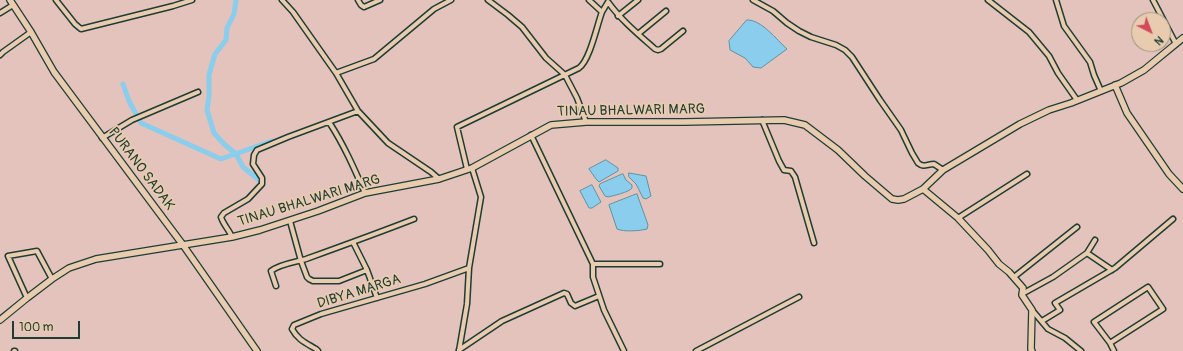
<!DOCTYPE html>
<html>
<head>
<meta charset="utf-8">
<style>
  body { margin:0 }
  #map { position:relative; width:1183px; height:351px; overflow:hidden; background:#e3c3bb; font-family:Pangolin,sans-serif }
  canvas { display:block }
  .north { position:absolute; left:1131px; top:12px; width:40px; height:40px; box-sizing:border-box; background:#e9ccb0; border:1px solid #98937e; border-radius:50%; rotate:138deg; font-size:11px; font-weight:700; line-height:16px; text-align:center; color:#1f3d34 }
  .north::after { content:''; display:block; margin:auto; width:14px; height:18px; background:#d1495b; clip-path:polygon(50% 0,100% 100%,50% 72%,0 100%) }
  .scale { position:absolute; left:12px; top:321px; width:68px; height:18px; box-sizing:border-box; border:2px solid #1f3d34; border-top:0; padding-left:5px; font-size:12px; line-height:14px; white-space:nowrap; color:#1f3d34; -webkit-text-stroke:3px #e9ccb0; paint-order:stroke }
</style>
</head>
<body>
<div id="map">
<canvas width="1183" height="351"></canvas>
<div class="north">N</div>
<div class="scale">100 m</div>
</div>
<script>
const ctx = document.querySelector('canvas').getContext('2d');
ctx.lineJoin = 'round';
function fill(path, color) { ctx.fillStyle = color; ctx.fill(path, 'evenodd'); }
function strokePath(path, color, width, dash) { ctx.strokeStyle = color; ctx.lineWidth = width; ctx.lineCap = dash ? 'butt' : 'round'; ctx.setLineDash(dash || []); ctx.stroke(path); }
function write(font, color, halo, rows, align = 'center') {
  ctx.font = font + ' Pangolin,sans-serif'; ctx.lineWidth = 3.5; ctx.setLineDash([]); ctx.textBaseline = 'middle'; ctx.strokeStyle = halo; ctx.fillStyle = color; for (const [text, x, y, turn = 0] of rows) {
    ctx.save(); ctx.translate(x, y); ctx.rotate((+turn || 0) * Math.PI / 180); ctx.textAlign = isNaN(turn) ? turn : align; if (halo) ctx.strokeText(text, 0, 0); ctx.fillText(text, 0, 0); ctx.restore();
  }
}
const water = new Path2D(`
  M 747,20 C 761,19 777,40 787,49 L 761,68 L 753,67 L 745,58 L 730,50 L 729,41 Z
  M 606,160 L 618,168 L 618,171 L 599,182 L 596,179 L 589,169 Z
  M 629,173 L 646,176 L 651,196 L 646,199 L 643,198 L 636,184 L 629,177 Z
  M 623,174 L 626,180 L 632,185 C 632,186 632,187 632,188 C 630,192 612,196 608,197 L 605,196 L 599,186 L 600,184 Z
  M 592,185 L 601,202 L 592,208 L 589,208 L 580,191 Z
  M 637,194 L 647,222 L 648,225 L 647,229 C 639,231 624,232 617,229 L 609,205 Z`);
const canal = new Path2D(`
  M 236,0 L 234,14 L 227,28 L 226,40 L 215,54 L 209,75 L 209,96 L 207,110 L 214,133 L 224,144 L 236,154 L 243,167 L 260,181
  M 123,84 L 129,101 L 141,123 L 221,159 L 272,141`);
const street = new Path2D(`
  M 56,0 L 75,24 L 81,29 L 173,6 L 192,0
  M 282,0 L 293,12 L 336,73 L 358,111 L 388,143 L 431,172 L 439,179
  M 358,0 L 361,5 L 364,7 L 380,0
  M 488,0 L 508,15 L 522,27 L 546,58 L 565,75 L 577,98 L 586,122
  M 753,0 L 773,11 L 787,23 L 799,31 L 811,37 L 836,45 L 845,50 L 852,57 L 880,100 L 901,130 L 912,153 L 918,163 C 924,168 927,164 934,164 L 943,170
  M 988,0 L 1029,32 L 1049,56 L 1058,73 L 1077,100
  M 1056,0 L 1064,26 L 1090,62 L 1094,75 L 1101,91
  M 1153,0 L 1176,44
  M 602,12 L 608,2 C 621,20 638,34 655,49 L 658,50 L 661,49 L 683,31
  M 0,13 L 13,5
  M 618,16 L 638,0
  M 638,34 L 666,11
  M 0,55 L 3,52 L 31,32
  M 336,73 L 374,59 L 434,9 L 451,0
  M 762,120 L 779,161 L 784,170 L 791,171 L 795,177 L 814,243
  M 329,122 C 344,145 354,168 365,193
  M 531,135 L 593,264 L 593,277 L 604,310 L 624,351
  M 102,138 L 132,120 L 198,92
  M 467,169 L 457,127 L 579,68 C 590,60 597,25 602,12 L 589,0
  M 958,218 L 1027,174
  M 290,221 L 301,261 L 307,277 L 309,279 L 313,281 L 339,281 L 367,270
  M 232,237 C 229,230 223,224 221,217 L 224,213 L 248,199 L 262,184 L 262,178 L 253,164 L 254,155 L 257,150 L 288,137 L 358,111
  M 353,242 L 367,270 L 377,298
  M 1087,253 L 1112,270
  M 593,264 L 660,264
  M 1014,277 L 1077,227
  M 276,286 L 271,271 C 279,264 296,262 306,259 C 342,246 378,233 414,219
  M 1022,294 L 1053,277 L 1087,253 L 1095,240
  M 27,298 L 8,256 L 37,251 L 52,279
  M 1032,310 L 1048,329 L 1065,338 L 1081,351
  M 1042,321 L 1060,310 L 1055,303 L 1115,268 L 1173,219
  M 1110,343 L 1163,309 L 1148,287 L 1094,322 L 1110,343 L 1114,351
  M 459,350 L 502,321 L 564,293 L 567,294 L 571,303 L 575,306 L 599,296
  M 14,351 L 15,351
  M 318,351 L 316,349 C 306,343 298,340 292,329 L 294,325 L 321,314 L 425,284 L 469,268
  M 459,351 L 467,304 L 469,268 L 481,197 L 472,168
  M 696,351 L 799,297`);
const secondary = new Path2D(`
  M 10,0 L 31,32 L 54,72 L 183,245 L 257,351
  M 1115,85 L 1127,113 L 1169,174 L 1183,189
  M 923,189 L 958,218 L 988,250 L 999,264 L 1009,272 L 1023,288 L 1022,295 L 1032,310 L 1031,349 L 1032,351
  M 0,320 L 27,298 L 52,279 L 69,268 L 96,259 L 232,237 L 260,230 L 318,211 L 365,193 L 439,179 L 472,168 L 551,125 L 586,122 L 684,122 L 784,120 L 805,125 L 838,150 L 865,176 L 892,199 L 898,200 L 904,199 L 923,189 L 943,170 L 1020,124 L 1049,110 L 1071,103 L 1121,83 L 1144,70 L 1183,38`);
const streetNames = [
  ["TINAU BHALWARI MARG",631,111,-1],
  ["PURANO SADAK",141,169,53],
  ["TINAU BHALWARI MARG",309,201,-17],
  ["DIBYA MARGA",359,292,-17]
];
fill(water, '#8acdec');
strokePath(water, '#5f93a2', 1);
strokePath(canal, '#8acdec', 5);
strokePath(street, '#1f3d34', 7);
strokePath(secondary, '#1f3d34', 8);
strokePath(street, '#e9ccb0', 4);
strokePath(secondary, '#e9ccb0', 5.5);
write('14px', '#1f3d34', '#e9ccb0', streetNames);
</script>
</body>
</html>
